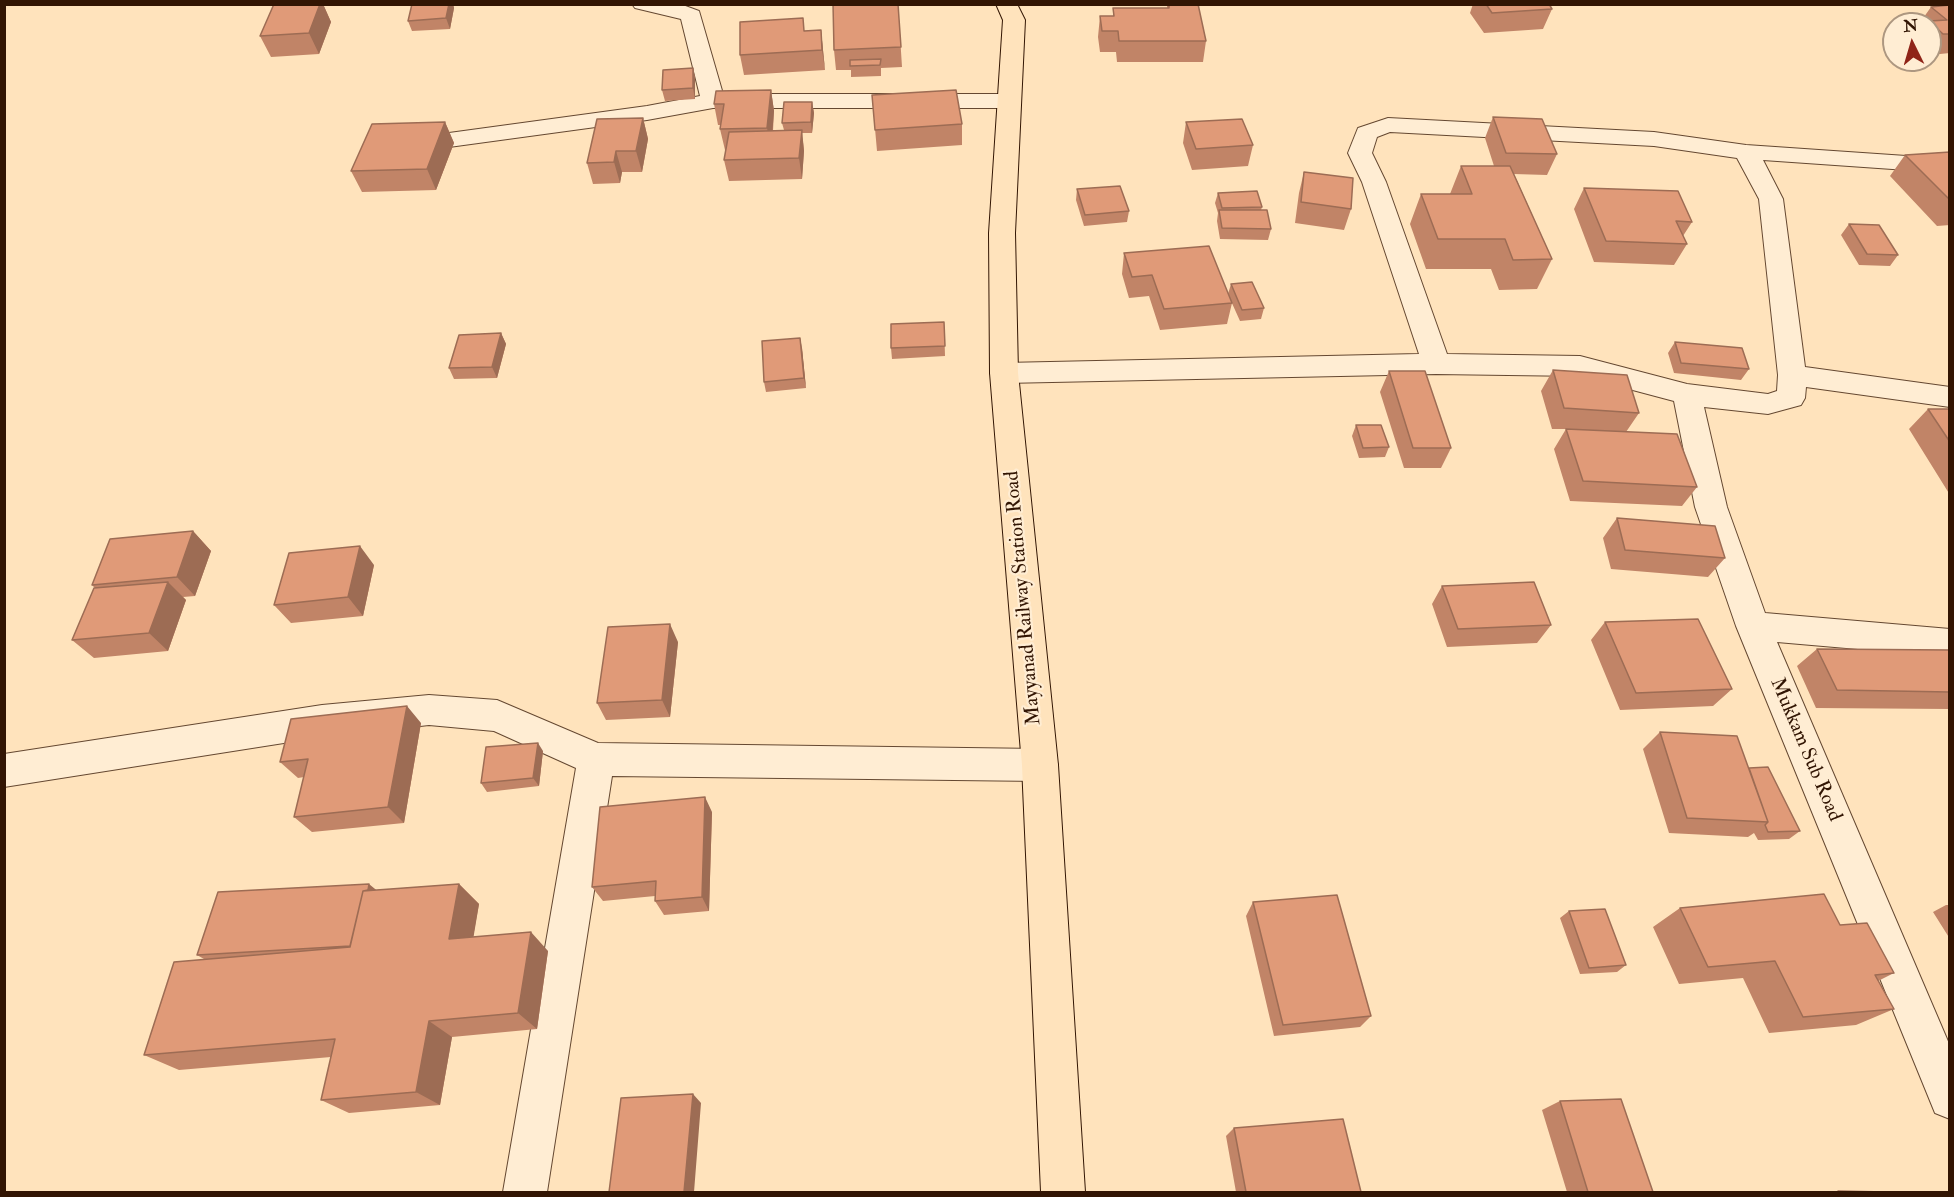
<!DOCTYPE html>
<html>
<head>
<meta charset="utf-8">
<style>
  body { margin:0 }
  #map { position:relative; width:1954px; height:1197px; overflow:hidden; background:#ffe3bc; font-family:"IM FELL Double Pica",serif }
  canvas { display:block }
  .frame { position:absolute; inset:0; border:6px solid #321503; pointer-events:none }
  .north { position:absolute; left:1882px; top:12px; width:60px; height:60px; box-sizing:border-box; background:#ffedd3; border:2px solid #ad9780; border-radius:50%; rotate:355deg; font-size:16px; font-weight:700; line-height:24px; text-align:center; color:#321503 }
  .north::after { content:''; display:block; margin:auto; width:21px; height:27px; background:#8f2418; clip-path:polygon(50% 0,100% 100%,50% 72%,0 100%) }
</style>
</head>
<body>
<div id="map">
<canvas width="1954" height="1197"></canvas>
<div class="frame"></div>
<div class="north">N</div>
</div>
<script>
const ctx = document.querySelector('canvas').getContext('2d');
ctx.lineJoin = 'round';
function strokePath(path, color, width, dash) { ctx.strokeStyle = color; ctx.lineWidth = width; ctx.lineCap = dash ? 'butt' : 'round'; ctx.setLineDash(dash || []); ctx.stroke(path); }
function fill(path, color) { ctx.fillStyle = color; ctx.fill(path, 'evenodd'); }
function write(font, color, halo, rows, align = 'center') {
  ctx.font = font + ' "IM FELL Double Pica",serif'; ctx.lineWidth = 4.5; ctx.setLineDash([]); ctx.textBaseline = 'middle'; ctx.strokeStyle = halo; ctx.fillStyle = color; for (const [text, x, y, turn = 0] of rows) {
    ctx.save(); ctx.translate(x, y); ctx.rotate((+turn || 0) * Math.PI / 180); ctx.textAlign = isNaN(turn) ? turn : align; if (halo) ctx.strokeText(text, 0, 0); ctx.fillText(text, 0, 0); ctx.restore();
  }
}
const minor = new Path2D(`
  M 632,4 L 680,4 L 699,11 L 723,94 L 1010,94 L 1018,96 L 1021,101 L 1018,106 L 1010,108 L 713,108 L 647,120 L 449,147 L 441,145 L 437,140 L 441,135 L 449,133 L 647,106 L 700,96 L 681,19 L 635,8 Z
  M 1388,118 L 1654,132 L 1746,145 L 1950,159 L 1950,173 L 1763,160 L 1783,199 L 1805,367 L 1950,387 L 1950,407 L 1806,387 L 1805,398 L 1801,405 L 1768,414 L 1704,407 L 1727,507 L 1765,613 L 1950,629 L 1950,657 L 1777,642 L 1950,1046 L 1950,1119 L 1935,1113 L 1736,626 L 1695,507 L 1674,401 L 1580,376 L 1436,374 L 1004,383 L 994,380 L 990,373 L 994,366 L 1004,363 L 1419,354 L 1362,182 L 1348,153 L 1358,128 ZM 1390,132 L 1654,146 L 1737,158 L 1759,199 L 1778,375 L 1777,391 L 1768,394 L 1687,384 L 1580,356 L 1447,354 L 1386,182 L 1372,153 L 1377,137 Z
  M 429,695 L 497,700 L 598,743 L 1040,749 L 1053,753 L 1058,765 L 1053,777 L 1040,781 L 612,776 L 547,1192 L 503,1192 L 576,768 L 494,731 L 429,725 L 322,737 L 4,787 L 4,754 L 322,705 Z`);
const major = new Path2D(`
  M 996,4 L 1017,4 L 1025,20 L 1015,233 L 1018,373 L 1058,765 L 1085,1192 L 1041,1192 L 1022,765 L 990,373 L 989,233 L 1003,20 Z`);
const wall = new Path2D(`
  M 274,4 L 323,4 L 331,22 L 319,54 L 271,57 L 260,36 Z
  M 412,4 L 453,4 L 454,8 L 450,29 L 412,31 L 408,21 Z
  M 898,4 L 902,67 L 881,68 L 881,76 L 851,77 L 851,70 L 836,70 L 834,50 Z
  M 1167,4 L 1198,4 L 1206,41 L 1203,62 L 1117,62 L 1116,52 L 1100,52 L 1098,37 L 1100,16 L 1113,16 L 1113,8 L 1167,8 Z
  M 1473,4 L 1549,4 L 1552,9 L 1543,29 L 1484,33 L 1470,13 Z
  M 1950,5 L 1950,53 L 1930,55 L 1930,24 L 1919,24 L 1931,7 Z
  M 821,30 L 825,70 L 744,75 L 740,55 L 805,31 Z
  M 693,68 L 695,78 L 695,99 L 665,101 L 662,90 Z
  M 771,90 L 774,111 L 773,131 L 784,130 L 782,123 L 812,102 L 814,113 L 812,133 L 802,133 L 804,151 L 802,179 L 729,181 L 724,160 L 726,150 L 725,150 L 720,129 L 721,125 L 718,125 L 714,104 Z
  M 872,95 L 962,124 L 962,145 L 877,151 Z
  M 1493,117 L 1557,154 L 1547,175 L 1514,174 L 1552,259 L 1537,289 L 1499,290 L 1491,269 L 1426,269 L 1410,224 L 1421,194 L 1450,194 L 1461,166 L 1494,166 L 1485,138 Z
  M 643,118 L 648,139 L 642,172 L 622,172 L 620,183 L 593,184 L 587,163 Z
  M 445,122 L 454,143 L 436,190 L 362,192 L 351,171 Z
  M 1186,122 L 1253,145 L 1248,166 L 1192,170 L 1183,143 Z
  M 1950,152 L 1950,225 L 1937,226 L 1890,176 L 1905,155 Z
  M 1304,172 L 1351,209 L 1344,230 L 1295,223 L 1299,193 Z
  M 1584,188 L 1692,222 L 1683,236 L 1687,244 L 1674,265 L 1594,262 L 1574,209 Z
  M 1077,189 L 1129,211 L 1127,222 L 1084,226 L 1076,200 Z
  M 1218,193 L 1262,207 L 1261,210 L 1271,229 L 1268,240 L 1220,239 L 1217,221 L 1218,213 L 1215,203 Z
  M 1849,224 L 1898,255 L 1890,266 L 1859,265 L 1841,235 Z
  M 1124,253 L 1228,294 L 1231,284 L 1264,308 L 1261,319 L 1240,321 L 1231,301 L 1232,303 L 1227,324 L 1160,330 L 1149,296 L 1129,298 L 1122,274 Z
  M 944,322 L 945,356 L 892,359 L 891,348 Z
  M 501,333 L 506,344 L 497,378 L 454,379 L 449,368 Z
  M 1675,342 L 1749,369 L 1741,380 L 1674,373 L 1668,353 Z
  M 802,348 L 806,388 L 766,392 L 764,382 Z
  M 1553,370 L 1639,413 L 1626,432 L 1697,487 L 1682,506 L 1570,501 L 1554,449 L 1566,429 L 1552,429 L 1541,391 Z
  M 1389,371 L 1451,448 L 1441,468 L 1404,468 L 1380,392 Z
  M 1928,409 L 1950,409 L 1950,495 L 1909,429 Z
  M 1356,425 L 1389,447 L 1385,457 L 1359,458 L 1352,436 Z
  M 1617,518 L 1725,558 L 1708,577 L 1611,569 L 1603,538 Z
  M 193,531 L 211,551 L 195,596 L 183,597 L 186,600 L 168,651 L 94,658 L 72,640 L 95,588 L 92,585 Z
  M 374,565 L 363,616 L 291,623 L 274,605 Z
  M 1442,586 L 1551,625 L 1537,643 L 1447,647 L 1432,604 Z
  M 1605,622 L 1732,689 L 1713,706 L 1620,710 L 1591,640 Z
  M 678,642 L 670,717 L 606,720 L 597,703 Z
  M 1817,649 L 1950,650 L 1950,709 L 1816,708 L 1797,666 Z
  M 421,723 L 404,823 L 312,832 L 294,817 L 304,777 L 298,778 L 280,762 Z
  M 1660,732 L 1749,768 L 1800,831 L 1789,839 L 1758,840 L 1754,833 L 1748,837 L 1669,833 L 1643,749 Z
  M 543,751 L 539,786 L 487,792 L 481,783 Z
  M 712,812 L 709,911 L 664,915 L 655,901 L 655,896 L 603,901 L 592,887 Z
  M 459,884 L 479,904 L 473,937 L 548,951 L 537,1029 L 452,1037 L 440,1105 L 349,1113 L 321,1100 L 331,1057 L 179,1070 L 144,1055 L 204,959 L 197,955 L 376,890 Z
  M 1253,902 L 1371,1016 L 1360,1027 L 1274,1036 L 1246,916 Z
  M 1946,905 L 1950,905 L 1950,939 L 1933,912 Z
  M 1680,908 L 1840,925 L 1894,973 L 1878,981 L 1894,1009 L 1856,1025 L 1769,1033 L 1743,978 L 1679,984 L 1653,927 Z
  M 1569,911 L 1626,965 L 1617,972 L 1580,974 L 1560,918 Z
  M 1560,1101 L 1653,1192 L 1567,1192 L 1542,1110 Z
  M 1234,1128 L 1361,1192 L 1236,1192 L 1226,1136 Z`);
const shadedWall = new Path2D(`
  M 320,4 L 323,4 L 331,22 L 319,54 L 309,33 Z
  M 449,4 L 453,4 L 454,8 L 450,29 L 446,18 Z
  M 821,30 L 825,70 L 822,50 Z
  M 693,68 L 695,78 L 695,99 L 693,88 Z
  M 771,90 L 774,111 L 771,149 L 767,128 Z
  M 812,102 L 814,113 L 812,133 L 811,122 Z
  M 643,118 L 648,139 L 642,172 L 636,151 Z
  M 445,122 L 454,143 L 436,190 L 427,169 Z
  M 802,130 L 804,151 L 802,179 L 799,158 Z
  M 616,151 L 622,172 L 620,183 L 614,162 Z
  M 501,333 L 506,344 L 497,378 L 492,367 Z
  M 800,338 L 802,348 L 806,388 L 804,378 Z
  M 193,531 L 211,551 L 195,596 L 177,577 Z
  M 360,546 L 374,565 L 363,616 L 348,597 Z
  M 168,582 L 186,600 L 168,651 L 149,633 Z
  M 670,624 L 678,642 L 670,717 L 662,700 Z
  M 407,706 L 421,723 L 404,823 L 388,807 Z
  M 538,743 L 543,751 L 539,786 L 533,778 Z
  M 705,797 L 712,812 L 709,911 L 702,897 Z
  M 369,884 L 386,898 L 353,946 Z
  M 459,884 L 479,904 L 470,958 L 449,939 Z
  M 531,932 L 548,951 L 537,1029 L 518,1013 Z
  M 429,1021 L 452,1037 L 440,1105 L 416,1092 Z
  M 693,1094 L 701,1103 L 694,1192 L 684,1192 Z`);
const building = new Path2D(`
  M 274,4 L 320,4 L 309,33 L 260,36 Z
  M 412,4 L 449,4 L 446,18 L 408,21 Z
  M 833,4 L 898,4 L 901,47 L 834,50 Z
  M 1169,4 L 1198,4 L 1206,41 L 1119,41 L 1118,31 L 1102,31 L 1100,16 L 1114,16 L 1113,8 L 1169,8 Z
  M 1486,4 L 1549,4 L 1552,9 L 1492,13 Z
  M 1950,5 L 1950,34 L 1943,34 L 1929,21 L 1947,20 L 1931,7 Z
  M 803,18 L 804,31 L 821,30 L 822,50 L 740,55 L 740,22 Z
  M 881,59 L 880,65 L 850,66 L 850,60 Z
  M 693,68 L 693,88 L 662,90 L 663,70 Z
  M 771,90 L 767,128 L 720,129 L 724,104 L 714,104 L 716,91 Z
  M 956,90 L 962,124 L 875,130 L 872,95 Z
  M 784,102 L 812,102 L 811,122 L 782,123 Z
  M 1493,117 L 1542,119 L 1557,154 L 1506,153 Z
  M 643,118 L 636,151 L 616,151 L 614,162 L 587,163 L 597,119 Z
  M 1242,119 L 1253,145 L 1196,149 L 1186,122 Z
  M 445,122 L 427,169 L 351,171 L 372,124 Z
  M 802,130 L 799,158 L 724,160 L 729,132 Z
  M 1950,152 L 1950,200 L 1905,155 Z
  M 1461,166 L 1510,166 L 1552,259 L 1513,260 L 1505,239 L 1438,239 L 1421,194 L 1472,194 Z
  M 1304,172 L 1353,178 L 1351,209 L 1301,202 Z
  M 1120,186 L 1129,211 L 1085,215 L 1077,189 Z
  M 1584,188 L 1678,191 L 1692,222 L 1676,221 L 1687,244 L 1606,241 Z
  M 1257,191 L 1262,207 L 1222,208 L 1218,193 Z
  M 1219,210 L 1267,210 L 1271,229 L 1222,228 Z
  M 1849,224 L 1879,225 L 1898,255 L 1867,254 Z
  M 1209,246 L 1232,303 L 1164,309 L 1152,275 L 1132,277 L 1124,253 Z
  M 1252,282 L 1264,308 L 1242,310 L 1231,284 Z
  M 944,322 L 945,346 L 891,348 L 891,324 Z
  M 501,333 L 492,367 L 449,368 L 459,335 Z
  M 800,338 L 804,378 L 764,382 L 762,341 Z
  M 1675,342 L 1742,348 L 1749,369 L 1681,363 Z
  M 1553,370 L 1627,375 L 1639,413 L 1564,408 Z
  M 1389,371 L 1425,371 L 1451,448 L 1413,448 Z
  M 1928,409 L 1950,409 L 1950,442 Z
  M 1356,425 L 1381,425 L 1389,447 L 1363,448 Z
  M 1566,429 L 1677,434 L 1697,487 L 1583,481 Z
  M 1617,518 L 1715,526 L 1725,558 L 1625,550 Z
  M 193,531 L 177,577 L 92,585 L 110,539 Z
  M 360,546 L 348,597 L 274,605 L 289,553 Z
  M 168,582 L 149,633 L 72,640 L 94,588 Z
  M 1534,582 L 1551,625 L 1458,629 L 1442,586 Z
  M 1698,619 L 1732,689 L 1636,693 L 1605,622 Z
  M 670,624 L 662,700 L 597,703 L 608,627 Z
  M 1817,649 L 1950,650 L 1950,692 L 1837,690 Z
  M 407,706 L 388,807 L 294,817 L 308,759 L 280,762 L 291,719 Z
  M 1660,732 L 1737,736 L 1768,822 L 1687,818 Z
  M 538,743 L 533,778 L 481,783 L 486,747 Z
  M 1768,767 L 1800,831 L 1768,832 L 1765,825 L 1768,822 L 1749,768 Z
  M 705,797 L 702,897 L 655,901 L 656,881 L 592,887 L 600,807 Z
  M 369,884 L 368,890 L 363,891 L 350,946 L 197,955 L 218,892 Z
  M 459,884 L 449,939 L 531,932 L 518,1013 L 429,1021 L 416,1092 L 321,1100 L 335,1039 L 144,1055 L 174,962 L 350,947 L 363,891 Z
  M 1824,894 L 1840,925 L 1867,923 L 1894,973 L 1875,975 L 1894,1009 L 1803,1017 L 1775,961 L 1708,967 L 1680,908 Z
  M 1337,895 L 1371,1016 L 1283,1025 L 1253,902 Z
  M 1605,909 L 1626,965 L 1589,968 L 1569,911 Z
  M 693,1094 L 684,1192 L 609,1192 L 621,1098 Z
  M 1621,1099 L 1653,1192 L 1588,1192 L 1560,1101 Z
  M 1343,1119 L 1361,1192 L 1246,1192 L 1234,1128 Z
  M 1838,1191 L 1886,1192 L 1838,1192 Z`);
const streetNames = [
  ["Mayyanad Railway Station Road",1024,598,-95],
  ["Mukkam Sub Road",1805,750,67]
];
strokePath(minor, '#654831', 2);
strokePath(major, '#321503', 2);
fill(minor, '#ffedd3');
fill(major, '#ffe3bc');
fill(wall, '#c18467');
fill(shadedWall, '#9d6c54');
fill(building, '#e09a78');
strokePath(building, '#9d6c54', 1.5);
write('20px', '#321503', '#ffedd3', streetNames);
</script>
</body>
</html>
